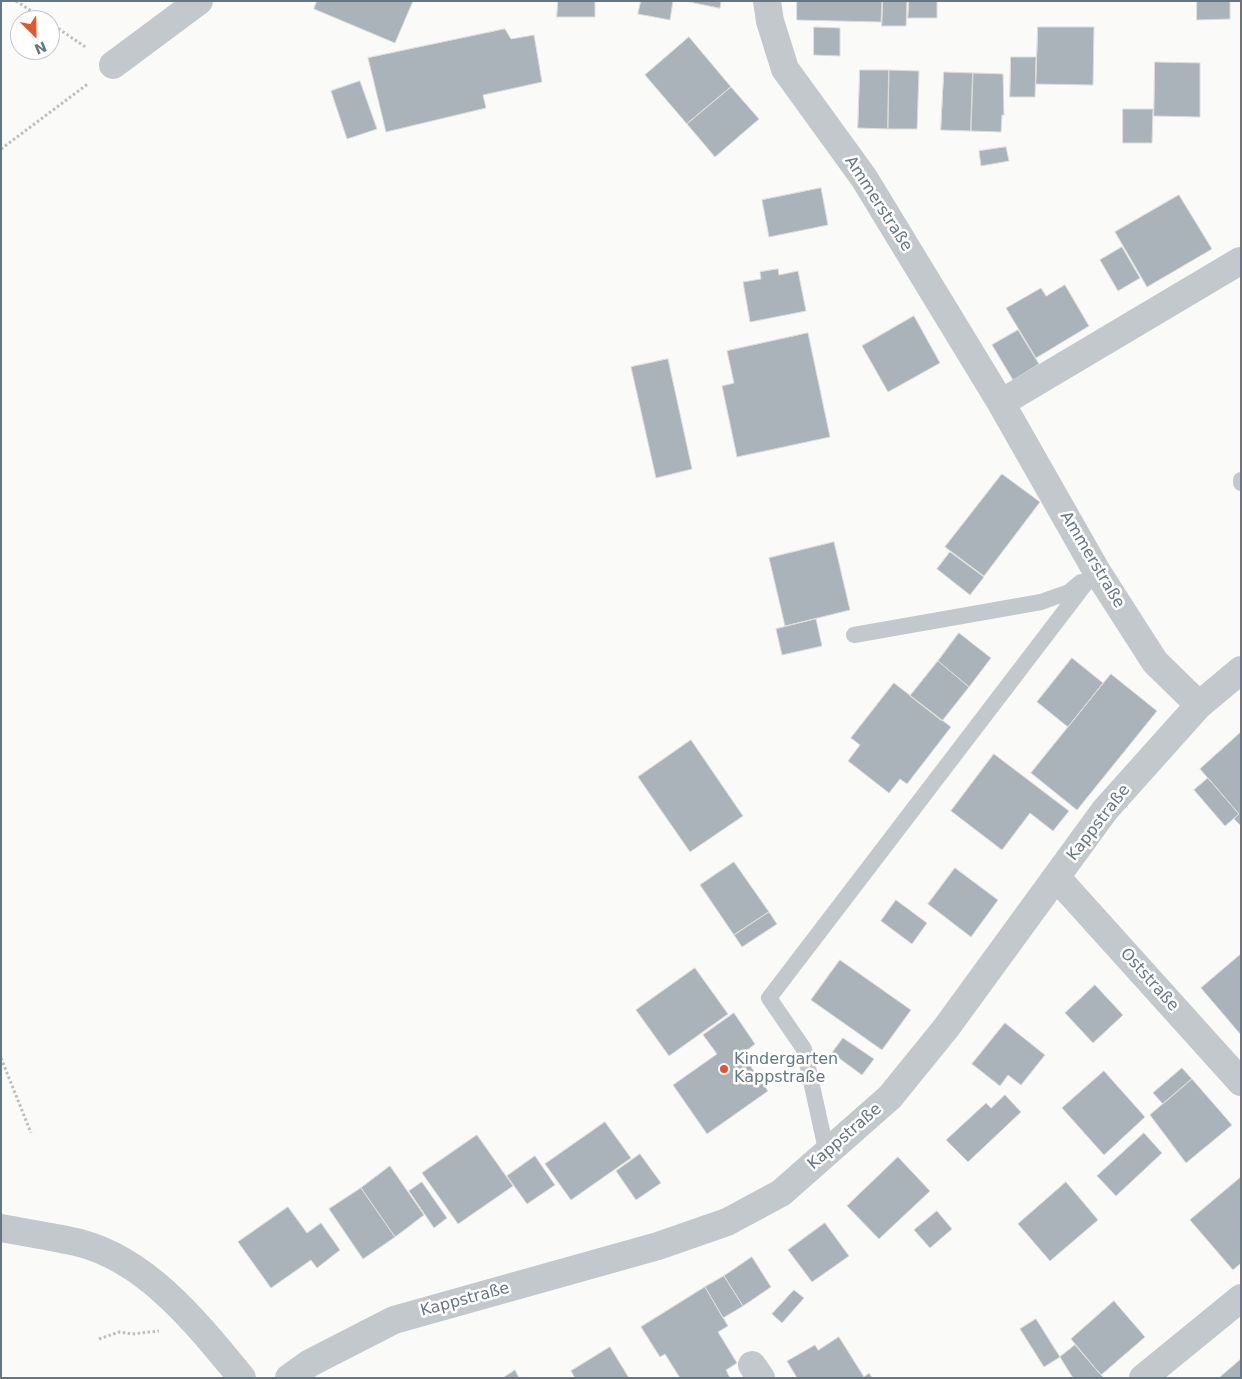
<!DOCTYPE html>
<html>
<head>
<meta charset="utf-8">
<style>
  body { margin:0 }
  #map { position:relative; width:1242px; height:1379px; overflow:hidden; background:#fafaf8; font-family:"DejaVu Sans",sans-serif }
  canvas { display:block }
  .frame { position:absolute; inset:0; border:2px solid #657683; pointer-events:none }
  .north { position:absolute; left:10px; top:10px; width:50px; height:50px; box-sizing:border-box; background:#fff; border:1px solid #c1c8cd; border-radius:50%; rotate:157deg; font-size:14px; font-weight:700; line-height:20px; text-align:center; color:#657683 }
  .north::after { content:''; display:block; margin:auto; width:18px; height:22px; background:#e4572e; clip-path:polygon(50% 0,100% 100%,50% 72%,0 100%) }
</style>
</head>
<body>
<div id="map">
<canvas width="1242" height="1379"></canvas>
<div class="frame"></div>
<div class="north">N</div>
</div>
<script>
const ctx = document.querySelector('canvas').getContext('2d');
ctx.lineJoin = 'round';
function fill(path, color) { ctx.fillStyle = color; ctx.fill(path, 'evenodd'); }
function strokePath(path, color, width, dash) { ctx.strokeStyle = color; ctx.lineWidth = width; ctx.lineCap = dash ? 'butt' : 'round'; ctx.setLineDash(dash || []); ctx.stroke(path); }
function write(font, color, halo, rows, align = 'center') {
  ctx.font = font + ' "DejaVu Sans",sans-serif'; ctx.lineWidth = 5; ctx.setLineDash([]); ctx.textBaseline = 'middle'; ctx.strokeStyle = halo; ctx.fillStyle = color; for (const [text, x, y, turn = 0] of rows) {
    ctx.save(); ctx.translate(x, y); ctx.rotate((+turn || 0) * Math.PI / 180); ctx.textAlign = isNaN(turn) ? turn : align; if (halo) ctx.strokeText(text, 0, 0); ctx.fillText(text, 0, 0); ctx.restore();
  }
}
const building = new Path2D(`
  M 317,1 L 413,1 L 395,43 L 314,9 Z
  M 558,1 L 595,1 L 595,17 L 557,17 Z
  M 641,1 L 673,1 L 670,20 L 638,14 Z
  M 685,1 L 721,1 L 720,8 Z
  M 797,1 L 882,1 L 881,22 L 797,20 Z
  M 883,1 L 907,1 L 906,26 L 882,26 Z
  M 909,1 L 937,1 L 937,18 L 908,18 Z
  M 1197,1 L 1230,1 L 1230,19 L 1197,20 Z
  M 814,27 L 840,28 L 840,56 L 814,55 Z
  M 1038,27 L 1094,27 L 1093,85 L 1036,84 Z
  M 505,29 L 511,39 L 534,35 L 542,82 L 483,95 L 486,108 L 386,132 L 368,58 Z
  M 689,37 L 731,87 L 687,124 L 645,75 Z
  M 1011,57 L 1036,57 L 1035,97 L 1010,97 Z
  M 1155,62 L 1200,63 L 1200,117 L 1154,116 Z
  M 860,70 L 889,70 L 888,129 L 858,128 Z
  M 889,70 L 919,71 L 917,129 L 888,129 Z
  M 944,72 L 973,73 L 971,131 L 941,130 Z
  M 973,73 L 1003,74 L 1004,115 L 1002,115 L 1001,132 L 971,131 Z
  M 360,81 L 377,129 L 347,139 L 331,91 Z
  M 731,87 L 759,119 L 715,157 L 687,124 Z
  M 1123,109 L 1153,109 L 1152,143 L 1123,143 Z
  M 1006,147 L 1009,161 L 981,166 L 979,151 Z
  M 821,188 L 828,225 L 769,237 L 762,200 Z
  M 1179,195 L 1212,249 L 1147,287 L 1115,232 Z
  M 1122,247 L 1140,278 L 1118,291 L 1100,260 Z
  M 778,269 L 779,275 L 798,271 L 806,311 L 750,322 L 743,282 L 761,279 L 760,272 Z
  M 1065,285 L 1089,326 L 1036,358 L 1006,308 L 1041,288 L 1046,296 Z
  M 914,316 L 940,363 L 888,392 L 862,346 Z
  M 1018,330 L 1039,364 L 1013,380 L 992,345 Z
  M 808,333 L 830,437 L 737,457 L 722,386 L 734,383 L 727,351 Z
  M 668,359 L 692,469 L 656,478 L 631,367 Z
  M 1002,474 L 1040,502 L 984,576 L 945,547 Z
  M 834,542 L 850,610 L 785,626 L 769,558 Z
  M 950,552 L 984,577 L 970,595 L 937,569 Z
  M 816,619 L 822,646 L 782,655 L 776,629 Z
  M 959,633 L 991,658 L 969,687 L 938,661 Z
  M 1072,658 L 1103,683 L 1068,727 L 1037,702 Z
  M 938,661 L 969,687 L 942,721 L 910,696 Z
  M 1111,674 L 1157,711 L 1077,810 L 1031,773 Z
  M 894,683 L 951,727 L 907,784 L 900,779 L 889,793 L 848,761 L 860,745 L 851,738 Z
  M 1241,732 L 1241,826 L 1234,819 L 1239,814 L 1200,769 Z
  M 691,740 L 743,816 L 690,852 L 638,777 Z
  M 994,754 L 1069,811 L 1053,831 L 1030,813 L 1002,850 L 951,811 Z
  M 1208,778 L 1239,814 L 1225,826 L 1194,790 Z
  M 734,862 L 769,912 L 734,935 L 700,885 Z
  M 955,868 L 998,900 L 971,937 L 928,904 Z
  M 896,900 L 927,923 L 912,944 L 881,921 Z
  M 769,912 L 777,924 L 742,947 L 734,935 Z
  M 1241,954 L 1241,1035 L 1201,988 Z
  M 840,960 L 911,1010 L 882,1050 L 811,1000 Z
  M 695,968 L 728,1014 L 669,1056 L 636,1010 Z
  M 1095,985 L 1123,1015 L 1093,1043 L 1065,1013 Z
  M 734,1013 L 755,1044 L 742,1054 L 768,1091 L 707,1134 L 673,1085 L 717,1054 L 703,1035 Z
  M 1005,1023 L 1045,1055 L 1021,1085 L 1008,1075 L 1000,1086 L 972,1064 Z
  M 843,1038 L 874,1059 L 862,1075 L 832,1053 Z
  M 1182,1068 L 1192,1079 L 1163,1104 L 1153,1093 Z
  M 1104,1071 L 1145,1117 L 1104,1155 L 1062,1108 Z
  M 1192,1079 L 1232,1125 L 1186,1163 L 1150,1115 Z
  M 1005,1095 L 1021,1112 L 968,1162 L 946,1140 L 986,1103 L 991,1108 Z
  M 605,1122 L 631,1158 L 571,1200 L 545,1164 Z
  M 1144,1133 L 1162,1153 L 1116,1196 L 1097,1176 Z
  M 477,1135 L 513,1186 L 458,1224 L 422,1173 Z
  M 640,1154 L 661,1183 L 636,1200 L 616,1171 Z
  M 535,1156 L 555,1185 L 527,1204 L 507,1176 Z
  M 898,1157 L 930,1191 L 879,1239 L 847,1206 Z
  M 390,1166 L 424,1215 L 395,1237 L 361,1188 Z
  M 1241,1177 L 1241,1263 L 1233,1270 L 1190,1220 Z
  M 422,1182 L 447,1218 L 434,1228 L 409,1191 Z
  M 1066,1182 L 1098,1220 L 1050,1261 L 1018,1224 Z
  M 361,1188 L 395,1237 L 363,1259 L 329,1209 Z
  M 288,1207 L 307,1233 L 321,1223 L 340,1250 L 317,1268 L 311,1260 L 271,1288 L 238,1242 Z
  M 937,1211 L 952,1229 L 930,1248 L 914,1230 Z
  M 825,1223 L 849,1256 L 812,1282 L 788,1250 Z
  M 752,1257 L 771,1287 L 743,1306 L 724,1276 Z
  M 724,1276 L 743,1306 L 723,1318 L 705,1287 Z
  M 705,1287 L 728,1326 L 718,1332 L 737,1363 L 726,1370 L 730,1378 L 680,1378 L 665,1354 L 660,1357 L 641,1327 Z
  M 794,1290 L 804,1298 L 782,1323 L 772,1314 Z
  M 1114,1301 L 1145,1337 L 1101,1375 L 1071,1339 Z
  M 1036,1319 L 1060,1357 L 1044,1367 L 1020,1329 Z
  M 839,1337 L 864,1377 L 869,1373 L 872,1378 L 797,1378 L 787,1361 L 815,1345 L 818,1350 Z
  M 1075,1345 L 1101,1375 L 1104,1378 L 1073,1378 L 1060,1357 Z
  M 610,1347 L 629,1378 L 575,1378 L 571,1371 Z
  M 1241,1359 L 1241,1378 L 1219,1378 Z
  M 515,1370 L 519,1378 L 503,1378 Z`);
const path = new Path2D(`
  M 16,1 L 45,20
  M 50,23 L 87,48
  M 1,149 L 89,83
  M 1,1058 L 31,1133
  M 99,1339 L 119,1332 L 132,1334 L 159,1331`);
const service = new Path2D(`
  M 1241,480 L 1241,483
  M 854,635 L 1041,602 L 1069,592 L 1081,582
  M 827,1154 L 804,1049 L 769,998 L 1096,570`);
const minor = new Path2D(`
  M 767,1 L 770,21 L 785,69 L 864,178 L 1001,403 L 1096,570 L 1155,662 L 1199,705
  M 113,65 L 199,1
  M 1001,403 L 1240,261
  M 1057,878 L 1241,1082
  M 1,1228 C 27,1233 54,1237 80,1243 C 149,1261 199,1326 242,1378
  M 752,1365 L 761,1378
  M 1143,1378 L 1241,1298`);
const tertiary = new Path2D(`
  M 289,1378 L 310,1363 L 394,1320 L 658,1246 L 727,1222 L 781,1193 L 890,1097 L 946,1028 L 1105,810 L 1199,705 L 1241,670`);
const markers = [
  [724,1069,5,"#e4572e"]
];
const streetNames = [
  ["Ammerstraße",878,204,57],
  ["Ammerstraße",1092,560,59],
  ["Kappstraße",1099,823,-52],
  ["Oststraße",1149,980,48],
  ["Kappstraße",845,1137,-41],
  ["Kappstraße",465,1300,-15]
];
const poiNames = [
  ["Kindergarten",734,1060],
  ["Kappstraße",734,1078]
];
fill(building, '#aab3b9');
strokePath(building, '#dcdcda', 1);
strokePath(path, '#bbbfc2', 3, [2.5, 2.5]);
strokePath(service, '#c3c8cc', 16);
strokePath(minor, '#c3c8cc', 28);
strokePath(tertiary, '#c3c8cc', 28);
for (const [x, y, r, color] of markers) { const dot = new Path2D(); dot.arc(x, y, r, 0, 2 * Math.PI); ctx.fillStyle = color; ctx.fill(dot); strokePath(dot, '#fff', 2); }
write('16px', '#657683', '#fff', streetNames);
write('16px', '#657683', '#fff', poiNames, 'left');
</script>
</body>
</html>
